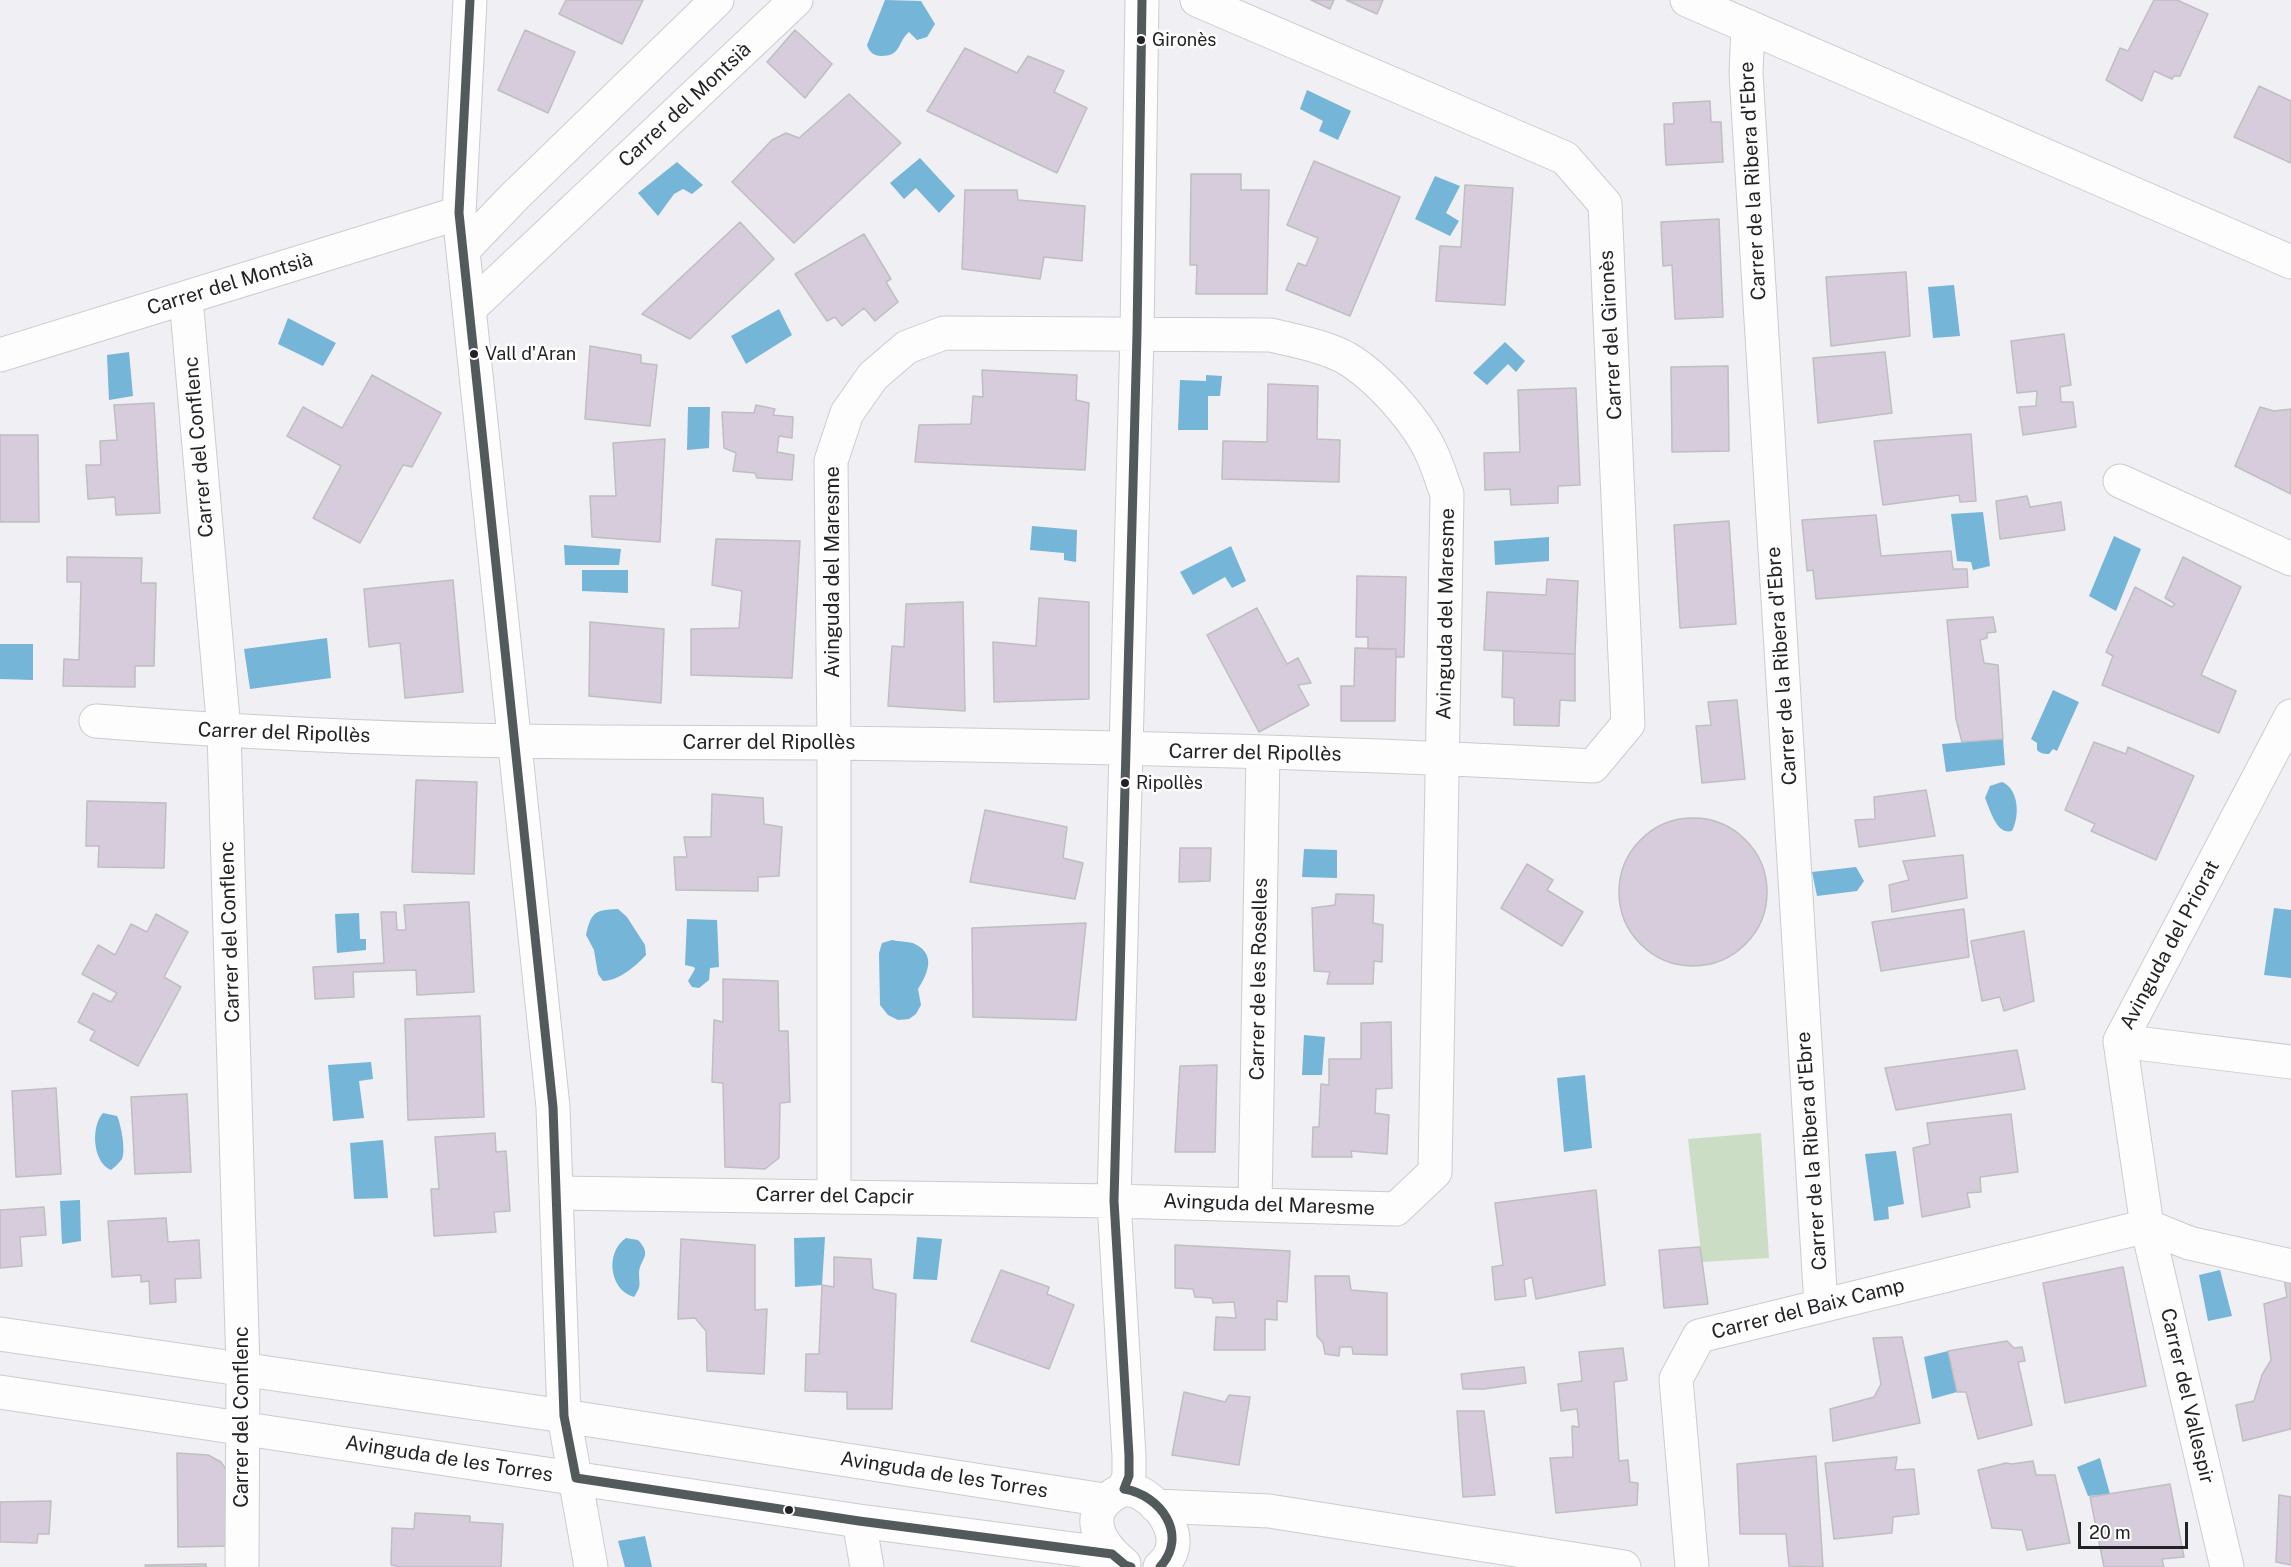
<!DOCTYPE html>
<html>
<head>
<meta charset="utf-8">
<style>
  body { margin:0 }
  #map { position:relative; width:2291px; height:1567px; overflow:hidden; background:#efeff4; font-family:"Public Sans",sans-serif }
  canvas { display:block }
  .scale { position:absolute; left:2078px; top:1522px; width:110px; height:27px; box-sizing:border-box; border:3px solid #232327; border-top:0; padding-left:8px; font-size:18px; line-height:21px; white-space:nowrap; color:#232327; -webkit-text-stroke:4px #fff; paint-order:stroke }
</style>
</head>
<body>
<div id="map">
<canvas width="2291" height="1567"></canvas>
<div class="scale">20 m</div>
</div>
<script>
const ctx = document.querySelector('canvas').getContext('2d');
ctx.lineJoin = 'round';
function fill(path, color) { ctx.fillStyle = color; ctx.fill(path, 'evenodd'); }
function strokePath(path, color, width, dash) { ctx.strokeStyle = color; ctx.lineWidth = width; ctx.lineCap = dash ? 'butt' : 'round'; ctx.setLineDash(dash || []); ctx.stroke(path); }
function write(font, color, halo, rows, align = 'center') {
  ctx.font = font + ' "Public Sans",sans-serif'; ctx.lineWidth = 5; ctx.setLineDash([]); ctx.textBaseline = 'middle'; ctx.strokeStyle = halo; ctx.fillStyle = color; for (const [text, x, y, turn = 0] of rows) {
    ctx.save(); ctx.translate(x, y); ctx.rotate((+turn || 0) * Math.PI / 180); ctx.textAlign = isNaN(turn) ? turn : align; if (halo) ctx.strokeText(text, 0, 0); ctx.fillText(text, 0, 0); ctx.restore();
  }
}
const green = new Path2D(`
  M 1761,1133 L 1769,1258 L 1702,1262 L 1688,1139 Z`);
const water = new Path2D(`
  M 885,0 L 921,1 L 935,24 L 927,37 L 917,40 L 909,32 C 897,42 902,56 881,56 C 874,56 869,52 867,45 Z
  M 1307,90 L 1351,111 L 1338,140 L 1319,131 L 1323,121 L 1300,109 Z
  M 920,158 L 955,196 L 939,213 L 916,188 L 904,199 L 890,183 Z
  M 677,162 L 703,185 L 692,194 L 683,189 L 674,194 L 658,216 L 638,193 Z
  M 1435,176 L 1460,186 L 1446,213 L 1459,221 L 1450,236 L 1415,219 Z
  M 1954,285 L 1960,336 L 1933,338 L 1928,287 Z
  M 779,309 L 792,335 L 746,364 L 731,336 Z
  M 288,318 L 336,343 L 323,366 L 278,344 Z
  M 1505,342 L 1525,361 L 1516,372 L 1508,364 L 1487,385 L 1473,373 Z
  M 129,352 L 133,396 L 109,400 L 107,355 Z
  M 1206,375 L 1222,376 L 1220,396 L 1208,396 L 1208,430 L 1178,430 L 1180,380 L 1206,381 Z
  M 688,407 L 710,407 L 709,448 L 687,450 Z
  M 1983,512 L 1990,566 L 1973,570 L 1971,562 L 1957,561 L 1951,514 Z
  M 1032,526 L 1077,530 L 1076,562 L 1064,560 L 1064,553 L 1030,550 Z
  M 2114,536 L 2141,549 L 2116,611 L 2089,596 Z
  M 1549,537 L 1549,561 L 1495,565 L 1494,541 Z
  M 564,545 L 621,549 L 619,565 L 565,565 Z
  M 1231,546 L 1246,581 L 1232,588 L 1225,577 L 1193,595 L 1180,572 Z
  M 582,570 L 628,570 L 628,593 L 582,591 Z
  M 327,638 L 331,678 L 250,689 L 244,649 Z
  M 0,644 L 33,644 L 33,680 L 0,679 Z
  M 2053,690 L 2079,702 L 2057,751 L 2053,749 L 2049,754 C 2043,754 2040,753 2037,750 L 2037,743 L 2031,739 Z
  M 2003,739 L 2005,765 L 1946,772 L 1942,744 Z
  M 2002,782 C 2019,789 2020,816 2012,831 C 1996,835 1990,809 1985,798 L 1990,786 Z
  M 1304,849 L 1337,850 L 1337,878 L 1302,877 Z
  M 1856,867 L 1864,881 L 1857,891 L 1817,896 L 1812,872 Z
  M 2274,908 L 2291,910 L 2291,978 L 2264,975 Z
  M 618,909 L 627,917 L 645,945 L 646,955 C 636,966 618,981 603,981 L 598,974 L 594,950 L 586,935 C 591,912 595,910 618,909 Z
  M 359,913 L 360,939 L 366,939 L 366,950 L 337,953 L 335,914 Z
  M 687,919 L 717,920 L 719,967 L 710,968 L 709,980 L 699,988 L 692,987 L 688,981 L 695,969 L 694,967 L 685,965 Z
  M 892,940 C 899,942 909,941 915,944 C 937,955 927,975 918,989 L 921,1005 L 916,1014 L 909,1019 L 898,1020 L 888,1015 L 880,1005 L 879,953 L 882,943 Z
  M 1304,1035 L 1325,1037 L 1322,1075 L 1302,1075 Z
  M 371,1062 L 373,1079 L 359,1081 L 364,1118 L 333,1121 L 328,1065 Z
  M 1585,1075 L 1592,1148 L 1564,1152 L 1557,1078 Z
  M 103,1113 L 117,1116 C 121,1124 126,1151 122,1159 C 119,1163 115,1167 111,1170 C 92,1162 91,1126 103,1113 Z
  M 383,1140 L 388,1198 L 354,1199 L 350,1143 Z
  M 1896,1151 L 1904,1204 L 1888,1207 L 1889,1219 L 1874,1221 L 1865,1154 Z
  M 80,1200 L 81,1241 L 62,1244 L 60,1201 Z
  M 825,1237 L 822,1285 L 795,1287 L 794,1238 Z
  M 917,1237 L 942,1239 L 937,1280 L 913,1279 Z
  M 626,1238 L 638,1240 C 653,1256 640,1258 639,1273 C 639,1285 642,1285 634,1297 C 609,1290 605,1252 626,1238 Z
  M 2220,1270 L 2232,1316 L 2208,1321 L 2199,1275 Z
  M 1948,1351 L 1957,1392 L 1932,1399 L 1924,1357 Z
  M 2100,1458 L 2110,1494 L 2088,1496 L 2077,1467 Z
  M 645,1536 L 652,1567 L 625,1567 L 618,1541 Z`);
const building = new Path2D(`
  M 566,0 L 643,0 L 622,44 L 559,14 Z
  M 1311,0 L 1334,0 L 1330,9 Z
  M 1346,0 L 1383,0 L 1377,14 Z
  M 2154,0 L 2177,0 L 2208,14 L 2180,76 L 2174,76 L 2172,79 L 2154,71 L 2142,101 L 2106,80 L 2120,48 L 2128,51 Z
  M 525,30 L 575,52 L 548,113 L 498,90 Z
  M 795,30 L 832,64 L 805,98 L 767,62 Z
  M 965,48 L 1017,73 L 1028,56 L 1064,71 L 1054,92 L 1087,108 L 1057,173 L 927,111 Z
  M 2259,86 L 2291,101 L 2291,163 L 2234,137 Z
  M 849,94 L 901,143 L 794,243 L 732,182 L 772,140 L 786,133 L 799,138 Z
  M 1710,101 L 1711,122 L 1721,122 L 1723,162 L 1666,165 L 1664,124 L 1674,124 L 1673,103 Z
  M 1314,161 L 1400,197 L 1350,316 L 1286,290 L 1298,263 L 1306,266 L 1318,238 L 1287,225 Z
  M 1191,174 L 1241,174 L 1241,190 L 1269,190 L 1267,294 L 1196,294 L 1197,265 L 1190,265 Z
  M 1465,185 L 1513,188 L 1505,305 L 1436,301 L 1440,246 L 1461,247 Z
  M 965,190 L 1017,190 L 1018,200 L 1085,206 L 1082,261 L 1044,257 L 1040,279 L 962,269 Z
  M 1719,219 L 1723,317 L 1675,319 L 1672,265 L 1663,266 L 1661,222 Z
  M 740,222 L 774,259 L 690,339 L 642,314 Z
  M 864,234 L 891,279 L 886,282 L 898,302 L 875,321 L 864,308 L 842,326 L 835,317 L 827,321 L 795,274 Z
  M 1906,272 L 1910,336 L 1831,346 L 1826,277 Z
  M 2064,334 L 2071,385 L 2060,387 L 2061,402 L 2073,402 L 2076,427 L 2023,435 L 2019,407 L 2036,406 L 2037,391 L 2017,393 L 2011,341 Z
  M 590,346 L 641,355 L 641,363 L 657,365 L 650,426 L 585,419 Z
  M 1885,352 L 1892,413 L 1818,423 L 1813,358 Z
  M 1728,366 L 1729,451 L 1672,452 L 1671,367 Z
  M 982,370 L 1077,375 L 1076,400 L 1089,403 L 1085,470 L 915,462 L 919,425 L 971,424 L 973,396 L 983,397 Z
  M 372,375 L 441,413 L 412,467 L 403,465 L 360,543 L 313,518 L 341,466 L 287,436 L 303,407 L 342,428 Z
  M 1268,384 L 1318,386 L 1317,439 L 1340,440 L 1339,482 L 1222,479 L 1223,441 L 1267,442 Z
  M 1576,388 L 1580,485 L 1558,486 L 1558,503 L 1511,505 L 1510,489 L 1485,490 L 1484,453 L 1520,452 L 1518,390 Z
  M 154,403 L 160,513 L 116,515 L 115,497 L 88,499 L 86,465 L 101,465 L 100,441 L 117,440 L 114,405 Z
  M 756,405 L 775,409 L 773,415 L 793,417 L 792,438 L 779,436 L 777,452 L 794,455 L 792,480 L 757,478 L 755,473 L 733,471 L 736,453 L 724,448 L 722,412 L 754,413 Z
  M 2260,407 L 2274,411 L 2291,409 L 2291,494 L 2235,466 Z
  M 1971,434 L 1976,501 L 1960,502 L 1959,495 L 1883,505 L 1874,441 Z
  M 0,435 L 38,435 L 39,522 L 0,522 Z
  M 665,439 L 660,542 L 592,537 L 590,496 L 616,496 L 613,443 Z
  M 2027,496 L 2030,507 L 2061,502 L 2065,530 L 2000,539 L 1996,501 Z
  M 1876,515 L 1881,556 L 1951,551 L 1953,569 L 1967,569 L 1968,587 L 1816,599 L 1813,570 L 1807,571 L 1802,520 Z
  M 1729,521 L 1736,624 L 1680,628 L 1674,525 Z
  M 716,539 L 800,541 L 792,678 L 691,675 L 691,629 L 739,628 L 742,591 L 712,585 Z
  M 67,557 L 142,558 L 141,583 L 156,583 L 154,666 L 135,666 L 135,687 L 63,686 L 64,659 L 79,660 L 81,582 L 67,582 Z
  M 2183,557 L 2241,587 L 2201,675 L 2236,691 L 2219,733 L 2102,685 L 2113,656 L 2106,652 L 2135,587 L 2172,607 L 2175,604 L 2165,598 Z
  M 1357,576 L 1406,577 L 1404,657 L 1396,657 L 1396,649 L 1368,649 L 1368,637 L 1356,637 Z
  M 1547,579 L 1578,581 L 1575,654 L 1484,650 L 1487,592 L 1546,595 Z
  M 453,580 L 463,692 L 405,698 L 400,643 L 369,647 L 364,589 Z
  M 1039,598 L 1089,602 L 1089,699 L 994,702 L 993,642 L 1036,646 Z
  M 963,602 L 965,711 L 888,706 L 892,646 L 904,647 L 906,604 Z
  M 1257,608 L 1287,664 L 1298,658 L 1311,683 L 1298,685 L 1309,705 L 1259,732 L 1207,635 Z
  M 1993,617 L 1996,632 L 1987,633 L 1987,638 L 1980,640 L 1984,663 L 1998,665 L 2003,739 L 1962,742 L 1956,719 L 1947,620 Z
  M 590,622 L 664,629 L 661,703 L 589,696 Z
  M 1355,648 L 1396,649 L 1395,721 L 1341,721 L 1341,686 L 1354,686 Z
  M 1503,651 L 1575,654 L 1575,701 L 1560,700 L 1559,726 L 1514,725 L 1514,698 L 1502,697 Z
  M 1737,700 L 1745,779 L 1702,783 L 1696,726 L 1711,725 L 1708,702 Z
  M 2094,742 L 2126,754 L 2128,747 L 2194,776 L 2156,860 L 2091,831 L 2095,824 L 2065,810 Z
  M 416,780 L 477,782 L 474,874 L 412,872 Z
  M 1926,790 L 1935,836 L 1859,847 L 1855,820 L 1875,819 L 1874,797 Z
  M 712,794 L 763,798 L 764,824 L 782,827 L 779,876 L 758,877 L 758,891 L 676,890 L 674,857 L 687,857 L 684,837 L 711,837 Z
  M 87,801 L 166,803 L 164,868 L 98,867 L 99,846 L 86,846 Z
  M 985,810 L 1067,827 L 1063,858 L 1083,863 L 1075,899 L 970,882 Z
  M1619 892a74 74 0 1 1 148 0a74 74 0 1 1-148 0Z
  M 1180,848 L 1211,848 L 1210,881 L 1179,882 Z
  M 1963,855 L 1967,898 L 1892,912 L 1889,885 L 1909,880 L 1903,861 Z
  M 1527,864 L 1553,880 L 1547,890 L 1583,912 L 1562,946 L 1501,908 Z
  M 1336,894 L 1374,895 L 1373,923 L 1383,925 L 1382,962 L 1374,961 L 1373,984 L 1327,984 L 1330,972 L 1314,971 L 1312,908 L 1335,905 Z
  M 469,902 L 474,992 L 417,995 L 416,970 L 353,972 L 354,997 L 315,999 L 313,967 L 384,963 L 381,912 L 396,912 L 397,930 L 406,930 L 404,905 Z
  M 1964,909 L 1969,957 L 1881,971 L 1872,922 Z
  M 156,914 L 188,932 L 164,977 L 181,987 L 138,1066 L 90,1040 L 95,1031 L 78,1022 L 93,993 L 111,1002 L 117,993 L 82,974 L 98,945 L 115,955 L 131,924 L 147,932 Z
  M 1086,923 L 1076,1020 L 973,1017 L 972,928 Z
  M 2024,931 L 2034,1001 L 2004,1011 L 2000,997 L 1982,1001 L 1971,941 Z
  M 723,979 L 778,981 L 779,1031 L 788,1031 L 790,1102 L 780,1103 L 779,1158 L 765,1169 L 725,1167 L 723,1083 L 712,1082 L 714,1020 L 723,1022 Z
  M 480,1016 L 484,1117 L 408,1120 L 405,1019 Z
  M 1391,1022 L 1392,1088 L 1376,1089 L 1375,1113 L 1389,1115 L 1387,1154 L 1351,1151 L 1352,1157 L 1312,1157 L 1313,1127 L 1319,1127 L 1321,1084 L 1329,1085 L 1329,1059 L 1361,1059 L 1361,1023 Z
  M 2017,1050 L 2025,1089 L 1896,1110 L 1885,1068 Z
  M 1217,1065 L 1215,1152 L 1175,1152 L 1180,1066 Z
  M 56,1088 L 61,1174 L 16,1177 L 12,1091 Z
  M 187,1094 L 191,1172 L 135,1174 L 131,1097 Z
  M 2011,1114 L 2018,1172 L 1980,1177 L 1981,1192 L 1967,1193 L 1970,1207 L 1922,1217 L 1913,1148 L 1930,1144 L 1927,1123 Z
  M 495,1133 L 496,1152 L 506,1151 L 510,1211 L 494,1212 L 496,1232 L 434,1236 L 431,1189 L 439,1189 L 435,1137 Z
  M 1596,1190 L 1605,1285 L 1536,1299 L 1532,1277 L 1524,1280 L 1526,1296 L 1495,1300 L 1492,1267 L 1503,1265 L 1495,1203 Z
  M 44,1207 L 46,1235 L 20,1237 L 22,1266 L 0,1268 L 0,1210 Z
  M 166,1218 L 168,1242 L 199,1240 L 201,1278 L 175,1279 L 176,1302 L 150,1304 L 149,1281 L 141,1282 L 141,1275 L 112,1277 L 108,1221 Z
  M 681,1239 L 755,1245 L 755,1310 L 767,1309 L 764,1374 L 707,1371 L 706,1331 L 695,1318 L 678,1319 Z
  M 1175,1245 L 1290,1251 L 1287,1302 L 1277,1301 L 1277,1320 L 1265,1319 L 1265,1350 L 1214,1350 L 1216,1317 L 1236,1318 L 1234,1302 L 1213,1303 L 1212,1298 L 1195,1297 L 1193,1289 L 1175,1288 Z
  M 1700,1247 L 1708,1304 L 1664,1308 L 1659,1250 Z
  M 834,1257 L 871,1259 L 873,1289 L 896,1294 L 892,1409 L 847,1409 L 847,1392 L 805,1391 L 806,1354 L 819,1354 L 822,1285 L 834,1287 Z
  M 2123,1267 L 2146,1386 L 2065,1403 L 2043,1283 Z
  M 1001,1270 L 1049,1287 L 1047,1294 L 1074,1305 L 1049,1369 L 971,1341 Z
  M 2283,1273 L 2291,1274 L 2291,1429 L 2243,1441 L 2236,1405 L 2254,1401 L 2262,1375 L 2271,1360 L 2264,1304 L 2287,1297 Z
  M 1315,1276 L 1349,1276 L 1351,1290 L 1387,1293 L 1387,1355 L 1353,1354 L 1352,1347 L 1340,1347 L 1339,1356 L 1325,1354 L 1323,1343 L 1317,1336 Z
  M 1902,1337 L 1920,1423 L 1833,1441 L 1830,1409 L 1874,1397 L 1881,1384 L 1873,1338 Z
  M 2007,1341 L 2014,1348 L 2022,1347 L 2025,1361 L 2018,1362 L 2032,1425 L 1978,1439 L 1966,1392 L 1957,1392 L 1948,1351 Z
  M 1623,1348 L 1627,1380 L 1614,1382 L 1619,1461 L 1628,1460 L 1630,1482 L 1638,1483 L 1637,1505 L 1556,1513 L 1550,1458 L 1573,1457 L 1572,1426 L 1579,1427 L 1577,1409 L 1561,1411 L 1558,1384 L 1582,1381 L 1579,1352 Z
  M 1524,1367 L 1526,1383 L 1484,1389 L 1463,1389 L 1461,1374 Z
  M 1184,1392 L 1225,1402 L 1229,1395 L 1250,1397 L 1239,1465 L 1172,1455 Z
  M 1457,1411 L 1484,1411 L 1495,1495 L 1463,1497 Z
  M 177,1453 L 208,1455 L 221,1462 L 227,1471 L 230,1546 L 178,1547 Z
  M 1816,1456 L 1823,1567 L 1789,1566 L 1786,1534 L 1740,1534 L 1737,1464 Z
  M 1897,1457 L 1895,1470 L 1914,1469 L 1919,1514 L 1893,1517 L 1892,1533 L 1834,1539 L 1825,1463 Z
  M 2033,1461 L 2036,1475 L 2055,1475 L 2070,1543 L 2027,1550 L 2022,1530 L 1992,1528 L 1978,1470 L 2006,1463 L 2012,1464 Z
  M 2170,1484 L 2184,1557 L 2162,1559 L 2164,1567 L 2104,1567 L 2090,1497 Z
  M 2279,1495 L 2291,1497 L 2291,1565 L 2276,1562 Z
  M 51,1501 L 49,1534 L 38,1534 L 37,1543 L 0,1542 L 0,1502 Z
  M 415,1513 L 470,1516 L 470,1522 L 503,1524 L 501,1567 L 401,1567 L 391,1565 L 392,1528 L 414,1529 Z
  M 206,1564 L 206,1567 L 146,1567 L 145,1565 Z`);
const minor = new Path2D(`
  M 470,0 L 459,213 L 553,1107 L 564,1416 L 591,1567
  M 1687,0 L 2291,262
  M 1748,26 L 1746,73 L 1821,1306
  M 464,249 L 515,196 L 717,0
  M 186,298 L 224,731 L 243,1368 L 242,1567
  M 469,309 L 796,0
  M 0,355 L 459,213
  M 2120,481 L 2291,559
  M 96,721 C 236,732 376,739 517,741 C 622,743 727,742 833,743 C 1086,746 1340,752 1593,766 L 1628,724 L 1605,204 L 1565,158 L 1197,0
  M 2120,1041 L 2291,1062
  M 556,1193 L 1114,1201 L 1396,1209 L 1435,1172 L 1447,494 C 1442,481 1438,467 1432,454 C 1418,422 1377,376 1346,358 C 1324,346 1295,341 1271,335 L 944,333 L 907,347 L 873,376 L 847,413 L 831,461 L 834,743 L 834,1195
  M 1255,1205 L 1263,753
  M 2147,1226 L 2189,1243 L 2291,1266
  M 0,1334 L 564,1416 L 1104,1500
  M 0,1392 L 859,1521 L 1112,1554
  M 1124,1489 L 1129,1476 L 1129,1456 L 1114,1201 L 1137,334 L 1142,0
  M 1156,1506 L 1269,1511 L 1624,1567
  M 859,1521 L 867,1567
  M 1124,1564 C 1094,1539 1082,1508 1124,1489 C 1130,1490 1137,1491 1142,1494 C 1168,1510 1187,1545 1160,1567
  M 1692,1567 L 1676,1379 L 1699,1336 L 2147,1226
  M 2227,1567 L 2147,1226 L 2120,1041 L 2291,716`);
const bus1 = new Path2D(`
  M 470,0 L 459,213 L 553,1107 L 564,1416 L 576,1478 L 859,1521 L 1112,1554 L 1125,1565 L 1131,1567
  M 1142,0 L 1137,334 L 1114,1201 L 1129,1456 L 1129,1476 L 1124,1489 C 1161,1495 1189,1535 1160,1567`);
const markers = [
  [1141,40,5,"#232327"],
  [474,354,5,"#232327"],
  [1125,783,5,"#232327"],
  [789,1510,5,"#232327"]
];
const busNames = [
  ["Gironès",1152,40],
  ["Vall d'Aran",485,354],
  ["Ripollès",1136,783]
];
const streetNames = [
  ["Carrer del Montsià",685,105,-43],
  ["Carrer de la Ribera d'Ebre",1753,181,-93],
  ["Carrer del Montsià",230,284,-17],
  ["Carrer del Gironès",1611,335,-93],
  ["Carrer del Conflenc",199,447,-95],
  ["Avinguda del Maresme",833,572,-90],
  ["Avinguda del Maresme",1446,614,-89],
  ["Carrer de la Ribera d'Ebre",1782,666,-94],
  ["Carrer del Ripollès",284,733,2],
  ["Carrer del Ripollès",769,743],
  ["Carrer del Ripollès",1255,753,1],
  ["Carrer del Conflenc",230,932,-92],
  ["Avinguda del Priorat",2170,945,-62],
  ["Carrer de les Roselles",1259,979,-89],
  ["Carrer de la Ribera d'Ebre",1812,1151,-94],
  ["Carrer del Capcir",835,1196,1],
  ["Avinguda del Maresme",1269,1205,2],
  ["Carrer del Baix Camp",1808,1309,-14],
  ["Carrer del Vallespir",2187,1396,77],
  ["Carrer del Conflenc",242,1417,-90],
  ["Avinguda de les Torres",449,1459,9],
  ["Avinguda de les Torres",944,1475,9]
];
fill(green, '#ccddc6');
fill(water, '#75b5d7');
fill(building, '#d7ccdc');
strokePath(building, '#bfbec1', 1.5);
strokePath(minor, '#ccccd0', 35);
strokePath(minor, '#fdfdfd', 33);
strokePath(bus1, '#535a5c', 9);
for (const [x, y, r, color] of markers) { const dot = new Path2D(); dot.arc(x, y, r, 0, 2 * Math.PI); ctx.fillStyle = color; ctx.fill(dot); strokePath(dot, '#fff', 2); }
write('18px', '#232327', '#fff', busNames, 'left');
write('20px', '#232327', '#fff', streetNames);
</script>
</body>
</html>
